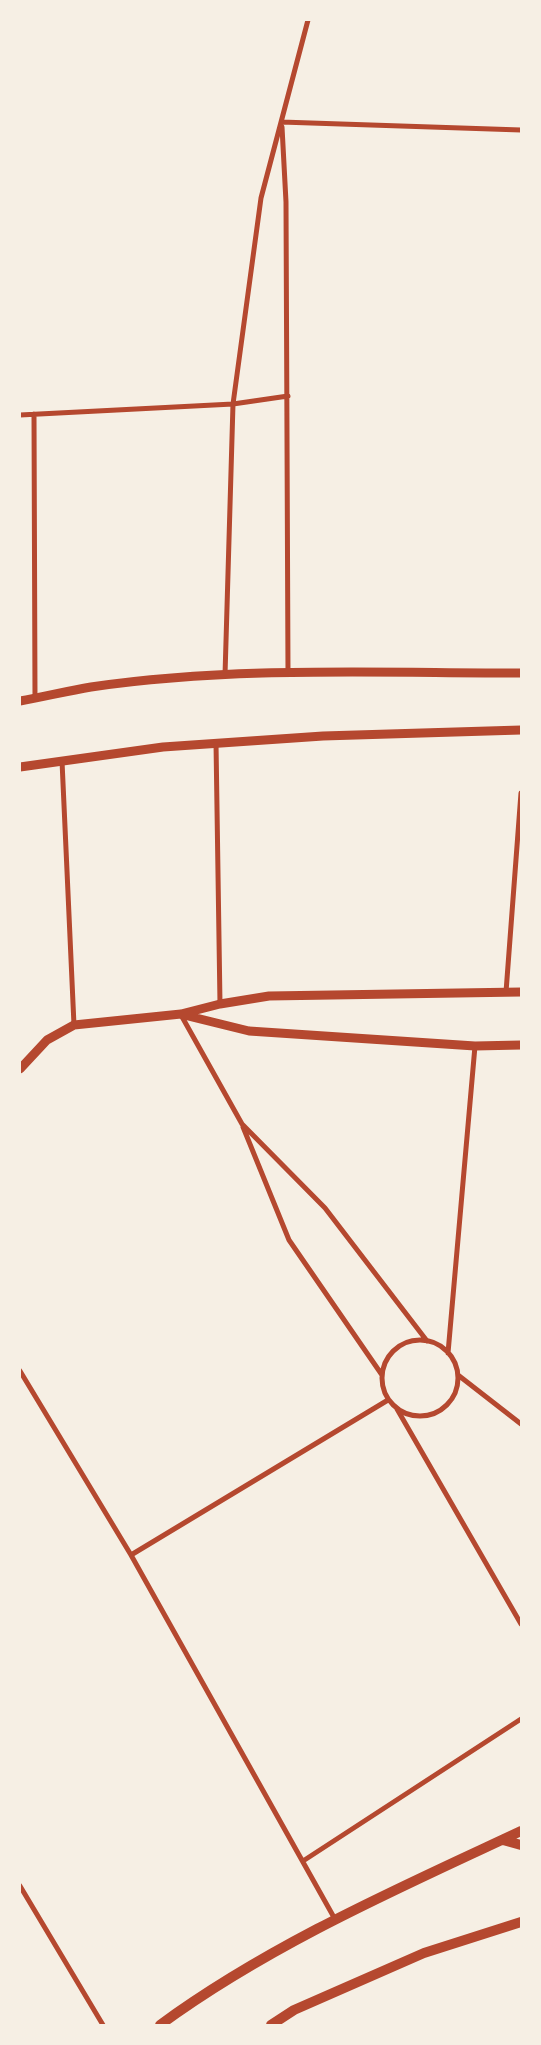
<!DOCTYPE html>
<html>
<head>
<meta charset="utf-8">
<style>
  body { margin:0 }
  #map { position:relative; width:541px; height:2045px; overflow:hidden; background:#f6efe4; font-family:"Archivo Narrow",sans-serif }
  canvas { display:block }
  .frame { position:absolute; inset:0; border:21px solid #f6efe4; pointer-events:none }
</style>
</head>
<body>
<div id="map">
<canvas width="541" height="2045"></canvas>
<div class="frame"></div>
</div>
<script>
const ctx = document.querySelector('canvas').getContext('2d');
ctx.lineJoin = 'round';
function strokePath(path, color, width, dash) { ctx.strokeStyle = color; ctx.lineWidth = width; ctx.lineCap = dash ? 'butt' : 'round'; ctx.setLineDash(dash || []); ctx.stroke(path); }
const minor = new Path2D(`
  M 281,122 L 521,130
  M 282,127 L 286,202 L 288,673
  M 34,414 L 35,698
  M 20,415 L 233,404 L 288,396
  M 225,675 L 233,404 L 261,198 L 308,20
  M 216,743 L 220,1004
  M 62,761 L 74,1025
  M 506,992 L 521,793
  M 181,1015 L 242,1124 L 325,1208 L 427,1341
  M 243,1127 L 289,1240 L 382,1375
  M382 1378a38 38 0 1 1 76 0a38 38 0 1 1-76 0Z
  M 448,1353 L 475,1046
  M 20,1371 L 131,1555 L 336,1921
  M 458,1375 L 521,1424
  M 397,1409 L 521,1624
  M 131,1555 L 388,1400
  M 303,1861 L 521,1719
  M 20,1886 L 103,2025`);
const tertiary = new Path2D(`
  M 20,701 C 43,697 67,691 91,687 C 233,666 378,673 521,673
  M 20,767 L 163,747 L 323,736 L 521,730
  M 184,1015 L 249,1031 L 475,1046 L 521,1045
  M 20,1069 L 47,1040 L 74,1025 L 181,1014 L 220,1004 L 269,996 L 521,992`);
const secondary = new Path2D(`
  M 503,1840 L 521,1845
  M 160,2025 C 269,1945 399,1888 521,1831
  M 271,2025 L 294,2010 L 424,1953 L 521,1922`);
strokePath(minor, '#b5482f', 5);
strokePath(tertiary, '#b5482f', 9);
strokePath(secondary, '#b5482f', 10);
</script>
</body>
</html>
